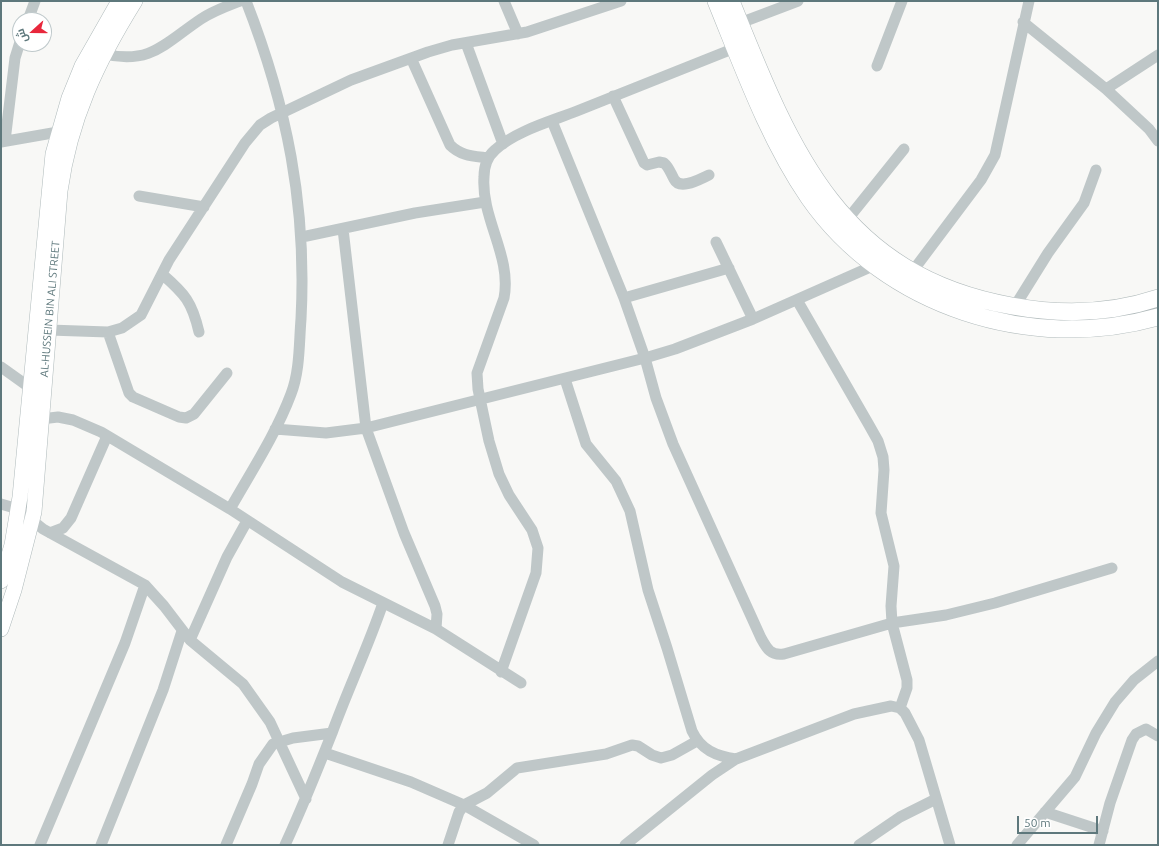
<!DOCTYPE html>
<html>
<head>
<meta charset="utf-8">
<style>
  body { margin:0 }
  #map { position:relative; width:1159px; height:846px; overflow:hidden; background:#f8f8f6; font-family:Ubuntu,Cairo,sans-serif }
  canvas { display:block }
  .frame { position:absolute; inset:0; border:2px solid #5e787c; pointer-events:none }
  .north { position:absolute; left:12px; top:12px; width:40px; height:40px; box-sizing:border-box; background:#fff; border:1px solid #bfc9cb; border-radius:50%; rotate:249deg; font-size:11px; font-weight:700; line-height:16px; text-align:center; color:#5e787c }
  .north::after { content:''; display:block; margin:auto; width:14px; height:18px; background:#e8273c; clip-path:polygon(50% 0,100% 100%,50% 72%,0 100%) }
  .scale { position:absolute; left:1017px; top:816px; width:81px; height:18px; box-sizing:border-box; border:2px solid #5e787c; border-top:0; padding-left:5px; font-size:12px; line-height:14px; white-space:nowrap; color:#5e787c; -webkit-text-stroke:3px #fff; paint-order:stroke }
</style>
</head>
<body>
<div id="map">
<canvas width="1159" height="846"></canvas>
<div class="frame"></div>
<div class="north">ش</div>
<div class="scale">50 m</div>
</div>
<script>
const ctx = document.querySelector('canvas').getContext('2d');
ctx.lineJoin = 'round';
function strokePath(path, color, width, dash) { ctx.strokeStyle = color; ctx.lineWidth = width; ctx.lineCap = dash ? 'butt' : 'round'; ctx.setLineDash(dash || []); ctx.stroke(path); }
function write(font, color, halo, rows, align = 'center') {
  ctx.font = font + ' Ubuntu,sans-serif'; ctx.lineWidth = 4; ctx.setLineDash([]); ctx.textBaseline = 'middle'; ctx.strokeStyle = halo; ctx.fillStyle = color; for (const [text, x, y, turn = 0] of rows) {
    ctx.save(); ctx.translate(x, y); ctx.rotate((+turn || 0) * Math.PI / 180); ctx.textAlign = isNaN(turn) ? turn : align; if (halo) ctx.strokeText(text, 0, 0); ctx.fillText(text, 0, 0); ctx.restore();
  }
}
const street = new Path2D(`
  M 504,1 L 518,34
  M 28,20 L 35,1
  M 1023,22 L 1106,89 L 1149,129 L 1158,141
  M 740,23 L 798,1
  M 466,43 L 503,144
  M 104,54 C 151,65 165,43 201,19 C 213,11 227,6 240,1
  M 411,58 L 450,145 C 461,156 473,156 488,158
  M 877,66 L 902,1
  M 1106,89 L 1158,55
  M 613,96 L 644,163 L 647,165 L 659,162 L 664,163 C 669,167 671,174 674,179 C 680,191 700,179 709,175
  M 552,121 L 624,298 L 645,358 L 656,398 L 673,444 L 761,638 C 767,649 771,656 784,654 L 892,623 L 946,615 L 995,603 L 1112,568
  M 5,141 L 15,58 L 20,42
  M 1,142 L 58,132
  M 139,196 L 204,207
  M 847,220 L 904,149
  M 343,229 L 366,428 L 404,533 L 435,606 L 437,614 L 436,629
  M 302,237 L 415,213 L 485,202
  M 716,242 L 753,319
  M 912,272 L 981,180 L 995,155 L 1029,1
  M 162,274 C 185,294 192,302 199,332
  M 624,298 L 729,268
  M 797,300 L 869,425 L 878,441 L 883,457 L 884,470 L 881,513 L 894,566 L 891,606 L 892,623 L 907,680 L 907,688 L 900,708
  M 1015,306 L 1048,253 L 1084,203 L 1096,170
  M 49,330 L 108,332 L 122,328 L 141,315 L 169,260 L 245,143 L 260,125 L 271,118 L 351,80 L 428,52 L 452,45 L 527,32 L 621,1
  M 108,332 L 129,393 L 133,397 L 179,417 L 186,418 L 194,414 L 227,373
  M 1,367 L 29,387
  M 565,379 L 586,444 L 616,481 L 630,511 L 648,590 L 667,648 L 692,731 C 701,750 716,756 736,759
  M 41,419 L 58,417 L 73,420 L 101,432 L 230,509 L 342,582 L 436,629 L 521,683
  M 275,429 L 326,433 L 366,428 L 645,358 L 675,349 L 753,319 L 875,265
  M 1,504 L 18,509 L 43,529 L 145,585 L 164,606 L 190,640 L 243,684 L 270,722 L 306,799
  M 230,509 C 251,472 276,434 291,394 C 300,371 299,343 301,319 C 307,206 287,106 246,1
  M 50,533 L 63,528 L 71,518 L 107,436
  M 190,640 L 227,557 L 247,521
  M 501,672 L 536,573 L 538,548 L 532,530 L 509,495 L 499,474 L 489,441 L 478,389 L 477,373 L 504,298 C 512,256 481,219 484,177 C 484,167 487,157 495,150 C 515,131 552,121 577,111 C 630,90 683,69 735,48
  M 325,753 L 411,782 L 464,805 L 534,845
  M 1045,812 L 1103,831
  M 40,845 L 125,643 L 145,585
  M 101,845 L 163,690 L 182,631
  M 226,845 L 252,784 L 259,764 L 273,744 L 293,738 L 332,733
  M 285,845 C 302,808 317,771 332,733 C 348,689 368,647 383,603
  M 448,845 L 459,812 L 464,805 L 487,793 L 517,768 L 606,754 L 632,745 L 638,746 L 652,755 L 661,758 L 672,755 L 697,741
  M 625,845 L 712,775 L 736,759 L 854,714 L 891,706 L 900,708 L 905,713 L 919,740 L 950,845
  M 859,845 L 900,817 L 936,799
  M 1017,845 L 1075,777 L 1096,733 L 1115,702 L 1134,680 L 1158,661
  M 1099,845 L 1110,803 L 1132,740 L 1136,734 L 1146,729 L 1158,736`);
const secondary = new Path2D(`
  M 1,581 L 12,545 L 20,497 L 53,154 L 69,98 L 82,66 L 119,1
  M 1,629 L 14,590 L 34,512 L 60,191 C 70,119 97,62 135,1`);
const primary = new Path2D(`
  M 716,1 C 743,67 768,138 809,198 C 885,307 1031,353 1158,317
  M 731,1 C 790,148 838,275 1012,306 C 1061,315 1110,314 1158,298`);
const streetNames = [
  ["AL-HUSSEIN BIN ALI STREET",50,309,-85]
];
strokePath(secondary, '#afbabb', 16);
strokePath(primary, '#b0babb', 18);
strokePath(street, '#bfc7c8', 11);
strokePath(secondary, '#fff', 15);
strokePath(primary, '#fff', 17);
write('11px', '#5e787c', '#fff', streetNames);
</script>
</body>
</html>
